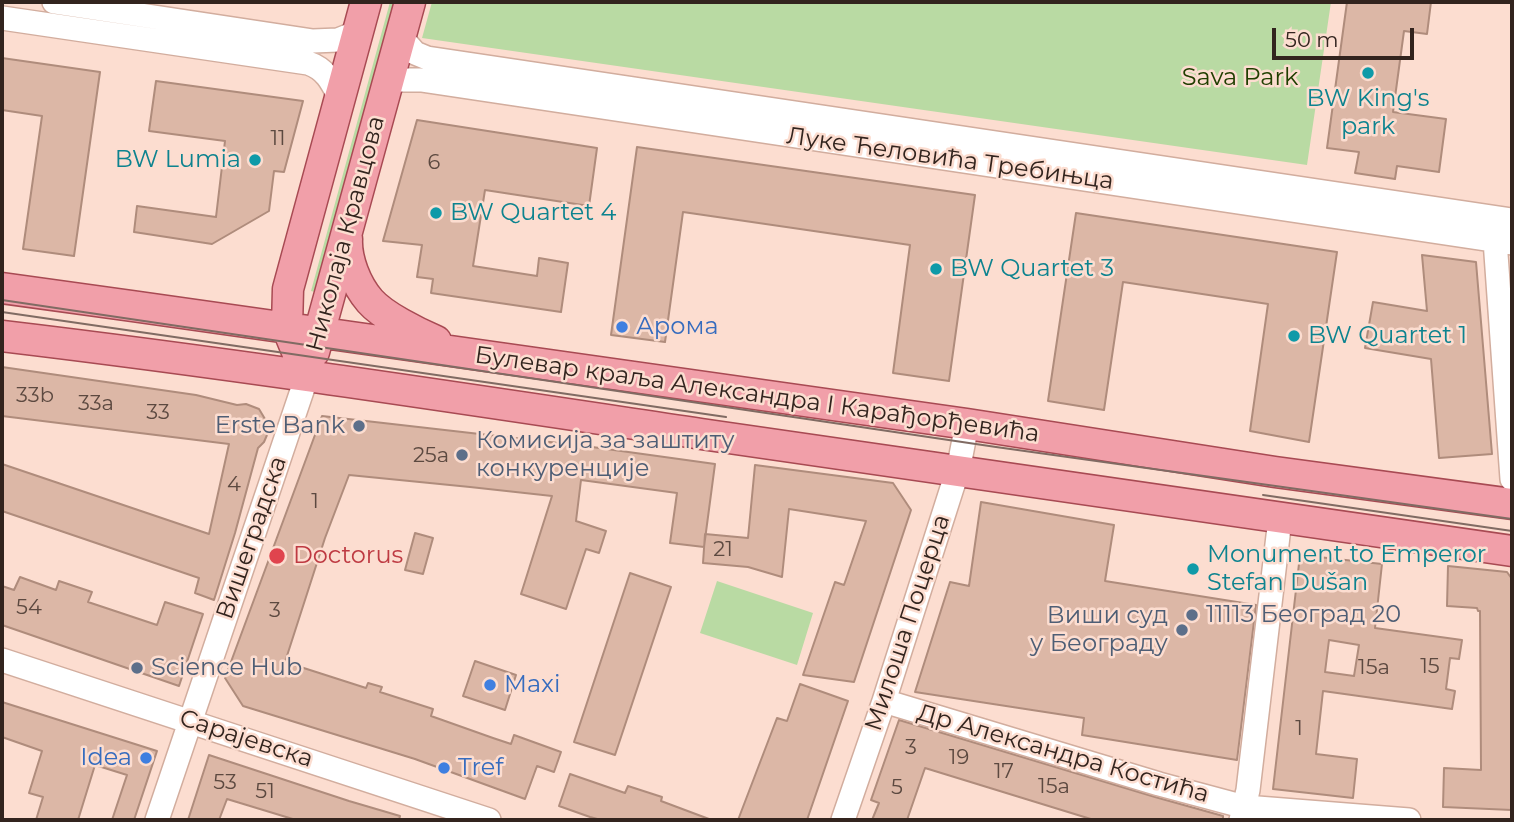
<!DOCTYPE html>
<html>
<head>
<meta charset="utf-8">
<style>
  body { margin:0 }
  #map { position:relative; width:1514px; height:822px; overflow:hidden; background:#fcddd0; font-family:Montserrat,sans-serif }
  canvas { display:block }
  .frame { position:absolute; inset:0; border:4px solid #32241e; pointer-events:none }
  .scale { position:absolute; left:1272px; top:28px; width:142px; height:32px; box-sizing:border-box; border:4px solid #32241e; border-top:0; padding-left:9px; font-size:21px; line-height:24px; white-space:nowrap; color:#32241e; -webkit-text-stroke:5px #fcddd0; paint-order:stroke }
</style>
</head>
<body>
<div id="map">
<canvas width="1514" height="822"></canvas>
<div class="frame"></div>
<div class="scale">50 m</div>
</div>
<script>
const ctx = document.querySelector('canvas').getContext('2d');
ctx.lineJoin = 'round';
function fill(path, color) { ctx.fillStyle = color; ctx.fill(path, 'evenodd'); }
function strokePath(path, color, width, dash) { ctx.strokeStyle = color; ctx.lineWidth = width; ctx.lineCap = dash ? 'butt' : 'round'; ctx.setLineDash(dash || []); ctx.stroke(path); }
function write(font, color, halo, rows, align = 'center') {
  ctx.font = font + ' Montserrat,sans-serif'; ctx.lineWidth = 5; ctx.setLineDash([]); ctx.textBaseline = 'middle'; ctx.strokeStyle = halo; ctx.fillStyle = color; for (const [text, x, y, turn = 0] of rows) {
    ctx.save(); ctx.translate(x, y); ctx.rotate((+turn || 0) * Math.PI / 180); ctx.textAlign = isNaN(turn) ? turn : align; if (halo) ctx.strokeText(text, 0, 0); ctx.fillText(text, 0, 0); ctx.restore();
  }
}
const green = new Path2D(`
  M 390,2 L 403,2 L 323,294 L 311,291 Z
  M 432,2 L 1331,2 L 1307,165 L 422,38 Z
  M 717,581 L 813,613 L 797,665 L 700,633 Z`);
const building = new Path2D(`
  M 1347,2 L 1431,2 L 1427,34 L 1404,31 L 1393,112 L 1446,119 L 1439,172 L 1397,166 L 1395,179 L 1355,173 L 1359,152 L 1327,148 Z
  M 2,58 L 100,72 L 74,256 L 23,249 L 42,116 L 2,110 Z
  M 156,81 L 303,101 L 284,172 L 274,171 L 269,211 L 212,244 L 134,232 L 137,206 L 216,217 L 225,141 L 149,131 Z
  M 417,120 L 597,148 L 589,206 L 485,190 L 473,266 L 537,276 L 539,258 L 568,263 L 561,312 L 431,293 L 433,279 L 417,277 L 422,245 L 383,241 Z
  M 637,147 L 975,195 L 949,381 L 893,373 L 910,245 L 683,212 L 665,342 L 611,335 Z
  M 1076,213 L 1337,252 L 1309,442 L 1250,431 L 1268,304 L 1123,282 L 1104,410 L 1048,401 Z
  M 1422,255 L 1476,262 L 1492,454 L 1439,458 L 1431,359 L 1365,348 L 1373,302 L 1427,311 Z
  M 2,367 L 196,395 L 237,405 L 246,404 L 259,409 L 265,419 L 267,427 L 267,435 L 264,442 L 258,448 L 235,533 L 214,600 L 195,593 L 199,578 L 2,511 L 2,464 L 209,534 L 229,444 L 2,416 Z
  M 322,416 L 585,446 L 715,464 L 704,547 L 670,543 L 677,493 L 581,480 L 576,521 L 606,531 L 599,553 L 586,549 L 566,609 L 521,594 L 552,496 L 470,487 L 349,475 L 325,538 L 285,662 L 366,688 L 368,683 L 382,687 L 380,692 L 433,709 L 431,716 L 493,738 L 511,744 L 514,735 L 561,752 L 554,772 L 537,766 L 525,799 L 415,759 L 243,706 L 225,678 Z
  M 755,465 L 893,483 L 911,510 L 854,682 L 803,675 L 835,582 L 844,585 L 866,521 L 789,509 L 782,577 L 748,567 L 703,563 L 705,534 L 748,538 Z
  M 981,502 L 1114,525 L 1105,581 L 1256,605 L 1237,760 L 1082,735 L 1084,718 L 915,692 L 950,582 L 969,586 Z
  M 415,533 L 433,538 L 423,574 L 405,570 Z
  M 1300,555 L 1382,564 L 1375,628 L 1462,640 L 1459,659 L 1450,658 L 1446,689 L 1455,691 L 1452,709 L 1323,691 L 1316,754 L 1357,759 L 1353,798 L 1273,789 ZM 1329,640 L 1359,645 L 1354,676 L 1325,672 Z
  M 1448,566 L 1507,572 L 1512,579 L 1512,810 L 1443,807 L 1444,768 L 1481,770 L 1480,611 L 1478,611 L 1477,608 L 1447,606 Z
  M 630,573 L 671,587 L 615,755 L 574,742 Z
  M 20,577 L 56,590 L 59,581 L 92,592 L 88,602 L 157,625 L 165,602 L 203,614 L 179,686 L 2,625 L 2,586 L 14,590 Z
  M 475,661 L 516,675 L 505,710 L 463,696 Z
  M 800,684 L 848,701 L 807,820 L 738,820 L 777,718 L 787,721 Z
  M 2,702 L 157,751 L 134,820 L 112,820 L 127,775 L 95,765 L 78,820 L 36,820 L 43,797 L 29,793 L 42,751 L 2,737 Z
  M 899,720 L 1155,797 L 1223,816 L 1223,820 L 1094,820 L 925,768 L 907,820 L 872,820 L 879,803 L 871,800 Z
  M 209,755 L 349,801 L 400,816 L 399,820 L 296,820 L 227,799 L 219,820 L 188,820 Z
  M 570,774 L 625,793 L 628,786 L 662,797 L 661,801 L 709,819 L 708,820 L 601,820 L 590,817 L 559,806 Z`);
const minor = new Path2D(`
  M 54,2 L 313,41 L 338,40 L 358,32
  M 2,18 L 308,63 C 326,69 332,82 340,98
  M 401,37 L 415,53 L 427,58 L 1512,220
  M 388,84 L 398,80 L 421,80 L 1512,243
  M 1495,240 L 1512,479
  M 2,660 L 489,820
  M 884,701 L 1159,784 L 1245,807 L 1409,820
  M 157,820 L 307,376
  M 843,820 L 884,701 L 952,488 L 958,471 L 967,424
  M 1241,820 L 1248,790 L 1280,519`);
const major = new Path2D(`
  M 347,239 C 346,259 356,285 370,301 C 383,316 417,333 436,341
  M 2,288 L 132,306 L 967,424 L 1275,472 L 1512,504
  M 2,336 C 238,364 473,400 708,435 C 976,475 1244,514 1512,551
  M 314,352 L 410,2
  M 307,376 L 287,327 L 288,289 L 366,2`);
const tram = new Path2D(`
  M 2,300 L 996,447 L 1512,519
  M 2,312 L 726,417
  M 1263,495 L 1512,531`);
const markers = [
  [1368,73,7,"#0f9aa8"],
  [255,160,7,"#0f9aa8"],
  [436,213,7,"#0f9aa8"],
  [936,269,7,"#0f9aa8"],
  [622,327,7,"#3f7fe0"],
  [1294,336,7,"#0f9aa8"],
  [359,426,7,"#5c6f8a"],
  [462,455,7,"#5c6f8a"],
  [277,556,9,"#e0444e"],
  [1193,569,7,"#0f9aa8"],
  [1192,615,7,"#5c6f8a"],
  [1182,630,7,"#5c6f8a"],
  [137,668,7,"#5c6f8a"],
  [490,685,7,"#3f7fe0"],
  [146,758,7,"#3f7fe0"],
  [444,768,7,"#3f7fe0"]
];
const numberNames = [
  ["11",278,139],
  ["6",434,163],
  ["33b",35,396],
  ["33a",96,404],
  ["33",158,413],
  ["25a",431,456],
  ["4",234,485],
  ["1",315,502],
  ["21",723,550],
  ["54",29,608],
  ["3",275,611],
  ["15",1430,667],
  ["15a",1374,668],
  ["1",1299,729],
  ["3",911,748],
  ["19",959,758],
  ["17",1004,772],
  ["53",225,783],
  ["15a",1054,787],
  ["5",897,788],
  ["51",265,792]
];
const parkNames = [
  ["Sava Park",1240,78]
];
const cultureNames = [
  ["BW King's",1368,99,"center"],
  ["park",1368,127,"center"],
  ["BW Lumia",241,160,"right"],
  ["BW Quartet 4",450,213],
  ["BW Quartet 3",950,269],
  ["BW Quartet 1",1308,336],
  ["Monument to Emperor",1207,555],
  ["Stefan Dušan",1207,583]
];
const streetNames = [
  ["Луке Ћеловића Требињца",950,159,8],
  ["Николаја Кравцова",346,234,-75],
  ["Булевар краља Александра I Карађорђевића",757,395,8],
  ["Вишеградска",252,538,-71],
  ["Милоша Поцерца",908,623,-72],
  ["Сарајевска",246,739,18],
  ["Др Александра Костића",1063,754,16]
];
const shopNames = [
  ["Арома",636,327],
  ["Maxi",504,685],
  ["Idea",132,758,"right"],
  ["Tref",458,768]
];
const serviceNames = [
  ["Erste Bank",345,426,"right"],
  ["Комисија за заштиту",476,441],
  ["конкуренције",476,469],
  ["11113 Београд 20",1206,615],
  ["Виши суд",1168,616,"right"],
  ["у Београду",1168,644,"right"],
  ["Science Hub",151,668]
];
const healthNames = [
  ["Doctorus",293,556]
];
fill(green, '#b9daa3');
fill(building, '#dcb7a6');
strokePath(building, '#af8c7c', 2);
strokePath(minor, '#d2ad9e', 26);
strokePath(major, '#a84a53', 33);
strokePath(minor, '#fff', 23);
strokePath(major, '#f19fa9', 30);
strokePath(tram, '#806b63', 2);
for (const [x, y, r, color] of markers) { const dot = new Path2D(); dot.arc(x, y, r, 0, 2 * Math.PI); ctx.fillStyle = color; ctx.fill(dot); strokePath(dot, '#fcddd0', 2.5); }
write('21px', '#5c4940', null, numberNames);
write('24px', '#203f00', '#fcddd0', parkNames);
write('24px', '#0d838f', '#fcddd0', cultureNames, 'left');
write('24px', '#32241e', '#fcddd0', streetNames);
write('24px', '#366cbe', '#fcddd0', shopNames, 'left');
write('24px', '#4e5e75', '#fcddd0', serviceNames, 'left');
write('24px', '#be3a42', '#fcddd0', healthNames, 'left');
</script>
</body>
</html>
